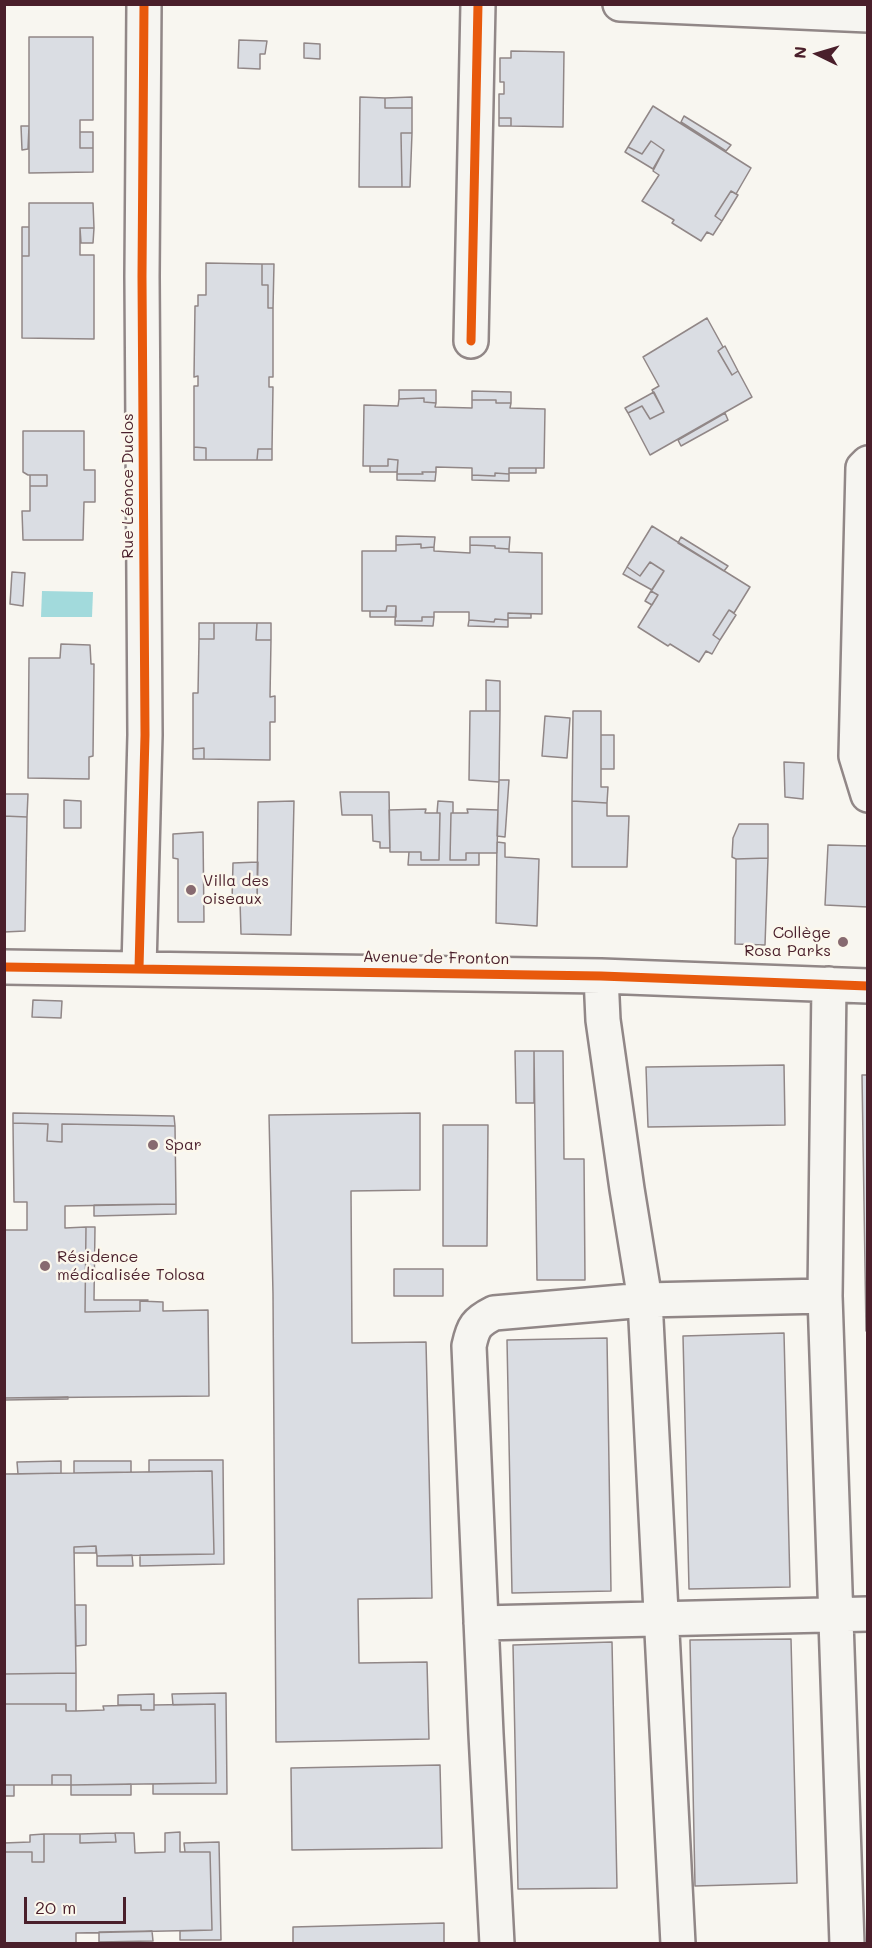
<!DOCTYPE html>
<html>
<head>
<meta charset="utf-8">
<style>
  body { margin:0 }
  #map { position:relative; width:872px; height:1948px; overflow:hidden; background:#f8f6f0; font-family:Mali,sans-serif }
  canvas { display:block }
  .frame { position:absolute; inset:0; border:6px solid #4a1f2b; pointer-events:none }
  .north { position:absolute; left:788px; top:24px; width:60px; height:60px; -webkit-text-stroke:4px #fbf7ec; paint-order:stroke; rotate:275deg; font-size:16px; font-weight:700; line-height:24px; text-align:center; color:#4a1f2b }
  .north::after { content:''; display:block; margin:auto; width:21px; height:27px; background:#4a1f2b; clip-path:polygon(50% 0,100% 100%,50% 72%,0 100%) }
  .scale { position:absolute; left:24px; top:1897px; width:102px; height:27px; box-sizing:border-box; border:3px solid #4a1f2b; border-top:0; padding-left:8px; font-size:18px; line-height:21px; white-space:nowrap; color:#4a1f2b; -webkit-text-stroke:4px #fbf7ec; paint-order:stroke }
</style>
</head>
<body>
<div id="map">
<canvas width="872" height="1948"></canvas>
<div class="frame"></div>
<div class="north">N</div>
<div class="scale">20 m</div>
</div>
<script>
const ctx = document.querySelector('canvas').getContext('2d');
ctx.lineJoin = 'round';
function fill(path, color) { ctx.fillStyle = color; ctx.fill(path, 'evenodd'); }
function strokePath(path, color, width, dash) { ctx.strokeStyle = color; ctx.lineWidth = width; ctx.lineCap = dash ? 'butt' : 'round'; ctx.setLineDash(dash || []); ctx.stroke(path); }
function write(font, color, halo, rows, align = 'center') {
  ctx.font = font + ' Mali,sans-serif'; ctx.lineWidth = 5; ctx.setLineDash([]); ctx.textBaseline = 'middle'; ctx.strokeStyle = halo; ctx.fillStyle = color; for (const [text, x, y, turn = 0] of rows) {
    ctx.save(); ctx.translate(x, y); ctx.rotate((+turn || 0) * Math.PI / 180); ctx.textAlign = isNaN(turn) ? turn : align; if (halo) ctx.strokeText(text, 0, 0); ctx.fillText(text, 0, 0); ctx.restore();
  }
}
const water = new Path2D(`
  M 42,591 L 93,592 L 92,617 L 41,617 Z`);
const building = new Path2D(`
  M 29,37 L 93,37 L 93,120 L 80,120 L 80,148 L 93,148 L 93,172 L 29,173 Z
  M 239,40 L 267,41 L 265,54 L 260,54 L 260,69 L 238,68 Z
  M 304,43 L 320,44 L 320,59 L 304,58 Z
  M 511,51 L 564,52 L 563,127 L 511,126 L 511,118 L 499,118 L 499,94 L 504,94 L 504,82 L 500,82 L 500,58 L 511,58 Z
  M 360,97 L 385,98 L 385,108 L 412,108 L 412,133 L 401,133 L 402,187 L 359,187 Z
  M 412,97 L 412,108 L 385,108 L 385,98 Z
  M 653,106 L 751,168 L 736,194 L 731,191 L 715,216 L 722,221 L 713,235 L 707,232 L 701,241 L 672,223 L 674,220 L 642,201 L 659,175 L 653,171 L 664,150 L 651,141 L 642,154 L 628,147 Z
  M 684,116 L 731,145 L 726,151 L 681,122 Z
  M 499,118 L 511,118 L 511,126 L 499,126 Z
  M 21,126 L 29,126 L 28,149 L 22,150 Z
  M 80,132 L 93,132 L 93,148 L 80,148 Z
  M 401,133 L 412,133 L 410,187 L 402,187 Z
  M 651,141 L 664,150 L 653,169 L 625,152 L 628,147 L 642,154 Z
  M 731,191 L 738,195 L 722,221 L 715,216 Z
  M 29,203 L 93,203 L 94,228 L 80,228 L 80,255 L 94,255 L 94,339 L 22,338 L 22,256 L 29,256 Z
  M 22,227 L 29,227 L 29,256 L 22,256 Z
  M 80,228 L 94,228 L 93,243 L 81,243 Z
  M 206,263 L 262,264 L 262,285 L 268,285 L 268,308 L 273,308 L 273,377 L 269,377 L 269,387 L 273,387 L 272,449 L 258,449 L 257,460 L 206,460 L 206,448 L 194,447 L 194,386 L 198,386 L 198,376 L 194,377 L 195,306 L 198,306 L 198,295 L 206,295 Z
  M 262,264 L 274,264 L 273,308 L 268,308 L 268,285 L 262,285 Z
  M 707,318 L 723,347 L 718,351 L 732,375 L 738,371 L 752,397 L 650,455 L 628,413 L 642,406 L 650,419 L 664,412 L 652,390 L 659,386 L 643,357 Z
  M 725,346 L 738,371 L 732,375 L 718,351 Z
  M 399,390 L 436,390 L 436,403 L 424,402 L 424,398 L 399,399 Z
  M 472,391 L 511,392 L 511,403 L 496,403 L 496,400 L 472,400 Z
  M 654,392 L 664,412 L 650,419 L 642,406 L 628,413 L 625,408 Z
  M 424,398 L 424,402 L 436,403 L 435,407 L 472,408 L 472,400 L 496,400 L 496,403 L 511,403 L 510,408 L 545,409 L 544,468 L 509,468 L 509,474 L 495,473 L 495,476 L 472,475 L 472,468 L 436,467 L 436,472 L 422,472 L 423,474 L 397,474 L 398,460 L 388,459 L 388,466 L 363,466 L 364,405 L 398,406 L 399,399 Z
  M 725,413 L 728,420 L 681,446 L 678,440 Z
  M 23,431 L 84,431 L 84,470 L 95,470 L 95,502 L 84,502 L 83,540 L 23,540 L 22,511 L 30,511 L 30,486 L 47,486 L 47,475 L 28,475 L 23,472 Z
  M 194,447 L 206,448 L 206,460 L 194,460 Z
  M 258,449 L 272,449 L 272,460 L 257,460 Z
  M 388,459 L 398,460 L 397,472 L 370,472 L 370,466 L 388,466 Z
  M 509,468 L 536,468 L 536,473 L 509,473 Z
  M 422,472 L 436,472 L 435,481 L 397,480 L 397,474 L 423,474 Z
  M 495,473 L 509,474 L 509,481 L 472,480 L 472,475 L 495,476 Z
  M 30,475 L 47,475 L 47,486 L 30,486 Z
  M 652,526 L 750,587 L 734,613 L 729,610 L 713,635 L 720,640 L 712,654 L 706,651 L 699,662 L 670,644 L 668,646 L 638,627 L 658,595 L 651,591 L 664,571 L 650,562 L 640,576 L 627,567 Z
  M 396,536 L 435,537 L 434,547 L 421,548 L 421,544 L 396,545 Z
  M 470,537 L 510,537 L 509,549 L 495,548 L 495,546 L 470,545 Z
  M 681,537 L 728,566 L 724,571 L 678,543 Z
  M 421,544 L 421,548 L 434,547 L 434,551 L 470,553 L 470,545 L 495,546 L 495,548 L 509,549 L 509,552 L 542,553 L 542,614 L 508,613 L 508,620 L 495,619 L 494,622 L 469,620 L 469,612 L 434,612 L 434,617 L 422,617 L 422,621 L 395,621 L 396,606 L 387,606 L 386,611 L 362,611 L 362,551 L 396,551 L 396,545 Z
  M 650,562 L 664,571 L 652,590 L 623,574 L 627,567 L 640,576 Z
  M 12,572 L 25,573 L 23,606 L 10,604 Z
  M 651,591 L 658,595 L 652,605 L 645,601 Z
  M 387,606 L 396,606 L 396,617 L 370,617 L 370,611 L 386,611 Z
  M 729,610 L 736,615 L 720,640 L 713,635 Z
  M 508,613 L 531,614 L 531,618 L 508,618 Z
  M 422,617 L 434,617 L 433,626 L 395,625 L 395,621 L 422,621 Z
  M 495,619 L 508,620 L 508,627 L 468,626 L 469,620 L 494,622 Z
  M 199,623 L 214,623 L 214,639 L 199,639 Z
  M 214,623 L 257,623 L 256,640 L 271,640 L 270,697 L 275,696 L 275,722 L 270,722 L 270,760 L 204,759 L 204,748 L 193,749 L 193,693 L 198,693 L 199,639 L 214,639 Z
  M 257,623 L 271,623 L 271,640 L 256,640 Z
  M 61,644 L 90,645 L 91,664 L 94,664 L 93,756 L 89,757 L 89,779 L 28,778 L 29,658 L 60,658 Z
  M 486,680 L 500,681 L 500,711 L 486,711 Z
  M 470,711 L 500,711 L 499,782 L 469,780 Z
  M 573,711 L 601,711 L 601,787 L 608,787 L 607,803 L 572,801 Z
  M 545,716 L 570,718 L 567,758 L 542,756 Z
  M 601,735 L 614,735 L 614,769 L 601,769 Z
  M 204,748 L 204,759 L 193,759 L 193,749 Z
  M 784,762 L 804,763 L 803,799 L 785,797 Z
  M 499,780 L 509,780 L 505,837 L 497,836 Z
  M 340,792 L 389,792 L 390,848 L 380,848 L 380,842 L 373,841 L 372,815 L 342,815 Z
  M 4,794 L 28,794 L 27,817 L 4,816 Z
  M 64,800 L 81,801 L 81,828 L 64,828 Z
  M 294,801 L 291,935 L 241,934 L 240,901 L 257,901 L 258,802 Z
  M 438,801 L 453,802 L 453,813 L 451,813 L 450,860 L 466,860 L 466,853 L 479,853 L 479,865 L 408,865 L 409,852 L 421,852 L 421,860 L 439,860 L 440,813 L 437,813 Z
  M 572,801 L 607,803 L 607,816 L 629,816 L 627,867 L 572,867 Z
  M 426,809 L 425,813 L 440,813 L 439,860 L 421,860 L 421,852 L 390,852 L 389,810 Z
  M 467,809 L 498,810 L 497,853 L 466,853 L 466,860 L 450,860 L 451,813 L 468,813 Z
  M 4,816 L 27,817 L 25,931 L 4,932 Z
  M 739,824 L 768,824 L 768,858 L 736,859 L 732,857 L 733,838 Z
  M 203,832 L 204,922 L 178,922 L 178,859 L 173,858 L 173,834 Z
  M 497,842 L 505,843 L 505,857 L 539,859 L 537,926 L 496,923 Z
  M 828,845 L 868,846 L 868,907 L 825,905 Z
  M 768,858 L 765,945 L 735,944 L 736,859 Z
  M 258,862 L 257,901 L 232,901 L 233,863 Z
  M 33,1000 L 62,1001 L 61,1018 L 32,1017 Z
  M 515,1051 L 534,1051 L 534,1103 L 516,1103 Z
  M 534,1051 L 563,1051 L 564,1159 L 584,1159 L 585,1280 L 537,1280 Z
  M 784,1065 L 785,1125 L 648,1127 L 646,1067 Z
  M 862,1075 L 868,1075 L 868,1331 L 866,1331 Z
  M 13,1113 L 174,1116 L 175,1126 L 62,1124 L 62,1142 L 47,1141 L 48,1124 L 13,1123 Z
  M 420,1113 L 420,1190 L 351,1191 L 352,1343 L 426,1342 L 432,1598 L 358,1599 L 359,1663 L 427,1662 L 429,1739 L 276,1742 L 273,1294 L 269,1115 Z
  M 13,1123 L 48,1124 L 47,1141 L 62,1142 L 62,1124 L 175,1126 L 176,1204 L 65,1206 L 65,1228 L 86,1227 L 85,1312 L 140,1311 L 140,1301 L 163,1302 L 163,1311 L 208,1310 L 209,1396 L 4,1398 L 4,1230 L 27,1230 L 27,1202 L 14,1202 Z
  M 443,1125 L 488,1125 L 487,1246 L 443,1246 Z
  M 176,1204 L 176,1214 L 94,1216 L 94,1205 Z
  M 86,1227 L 95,1227 L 94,1300 L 148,1300 L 140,1301 L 140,1311 L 85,1312 Z
  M 394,1269 L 443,1269 L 443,1296 L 394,1296 Z
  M 784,1333 L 790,1587 L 689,1589 L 683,1336 Z
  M 607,1338 L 611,1591 L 512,1593 L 507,1340 Z
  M 68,1397 L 68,1399 L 4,1400 L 4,1398 Z
  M 149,1460 L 223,1460 L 224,1564 L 140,1566 L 140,1555 L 214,1554 L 212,1471 L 149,1472 Z
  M 61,1461 L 61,1473 L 18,1474 L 17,1462 Z
  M 74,1461 L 131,1461 L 131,1472 L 74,1473 Z
  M 212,1471 L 214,1554 L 97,1556 L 96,1546 L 74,1547 L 76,1673 L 4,1674 L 4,1474 Z
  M 96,1546 L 96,1553 L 74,1553 L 74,1547 Z
  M 132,1555 L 133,1566 L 97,1566 L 97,1556 Z
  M 75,1605 L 86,1605 L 86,1645 L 76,1646 Z
  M 791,1639 L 797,1883 L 695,1886 L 690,1640 Z
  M 612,1642 L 617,1888 L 518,1889 L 513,1645 Z
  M 76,1673 L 76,1711 L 66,1711 L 66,1704 L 4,1704 L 4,1674 Z
  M 226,1693 L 227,1794 L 153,1794 L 153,1784 L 216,1783 L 215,1704 L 173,1705 L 172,1694 Z
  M 154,1694 L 154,1710 L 141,1710 L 141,1705 L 118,1705 L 118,1695 Z
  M 4,1704 L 66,1704 L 66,1711 L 76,1711 L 104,1710 L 103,1706 L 141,1705 L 141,1710 L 154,1710 L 154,1705 L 215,1704 L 216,1783 L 71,1785 L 71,1775 L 52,1775 L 52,1785 L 4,1785 Z
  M 440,1765 L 442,1848 L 292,1850 L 291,1768 Z
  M 52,1775 L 71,1775 L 71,1785 L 52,1785 Z
  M 131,1784 L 131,1795 L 71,1795 L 71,1785 Z
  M 4,1785 L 14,1785 L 14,1796 L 4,1796 Z
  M 180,1832 L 180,1852 L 210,1852 L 212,1930 L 76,1933 L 76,1944 L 4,1944 L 4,1852 L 32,1852 L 32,1862 L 44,1862 L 44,1834 L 80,1834 L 80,1843 L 116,1842 L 115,1833 L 134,1833 L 135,1853 L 165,1852 L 165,1833 Z
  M 115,1833 L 116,1842 L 80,1843 L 80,1834 Z
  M 44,1834 L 44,1862 L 32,1862 L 32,1852 L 4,1852 L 4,1843 L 30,1842 L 30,1835 Z
  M 219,1842 L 221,1940 L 180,1940 L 180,1931 L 212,1930 L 210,1852 L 185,1852 L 184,1843 Z
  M 444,1923 L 444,1944 L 293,1944 L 293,1927 Z
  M 152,1931 L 153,1941 L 99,1942 L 99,1932 Z`);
const minor = new Path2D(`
  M 620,4 L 868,15
  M 471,341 L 478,4
  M 868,463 L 863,468 L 856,756 L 868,795
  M 4,967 L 601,976 L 868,986
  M 139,968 L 145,735 L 142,276 L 144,4
  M 601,976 L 603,1020 L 627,1189 L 645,1300 L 678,1944
  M 829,984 L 825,1296 L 847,1944
  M 481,1623 L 868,1614
  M 497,1944 L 486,1734 L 469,1346 C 473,1327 476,1322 494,1313 L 645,1300 L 825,1296`);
const cycleway = new Path2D(`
  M 471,341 L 478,4
  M 4,967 L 601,976 L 868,986
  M 139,968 L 145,735 L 142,276 L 144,4`);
const markers = [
  [191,890,6,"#876a70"],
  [843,942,6,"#876a70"],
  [153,1145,6,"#876a70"],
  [45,1266,6,"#876a70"]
];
const streetNames = [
  ["Rue Léonce Duclos",128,486,-90],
  ["Avenue de Fronton",436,958,1]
];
const poiNames = [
  ["Villa des",203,881],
  ["oiseaux",203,899],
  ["Collège",831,933,"right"],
  ["Rosa Parks",831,951,"right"],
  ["Spar",165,1145],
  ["Résidence",57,1257],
  ["médicalisée Tolosa",57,1275]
];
fill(water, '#a2dadc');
fill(building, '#dadde3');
strokePath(building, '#918787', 1.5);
strokePath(minor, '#918787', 38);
strokePath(minor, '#f6f5f1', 33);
strokePath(cycleway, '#e8590c', 9);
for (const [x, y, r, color] of markers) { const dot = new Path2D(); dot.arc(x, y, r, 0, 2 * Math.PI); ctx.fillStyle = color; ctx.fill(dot); strokePath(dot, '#fbf7ec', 2); }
write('16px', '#4a1f2b', '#fbf7ec', streetNames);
write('16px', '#4a1f2b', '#fbf7ec', poiNames, 'left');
</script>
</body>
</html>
